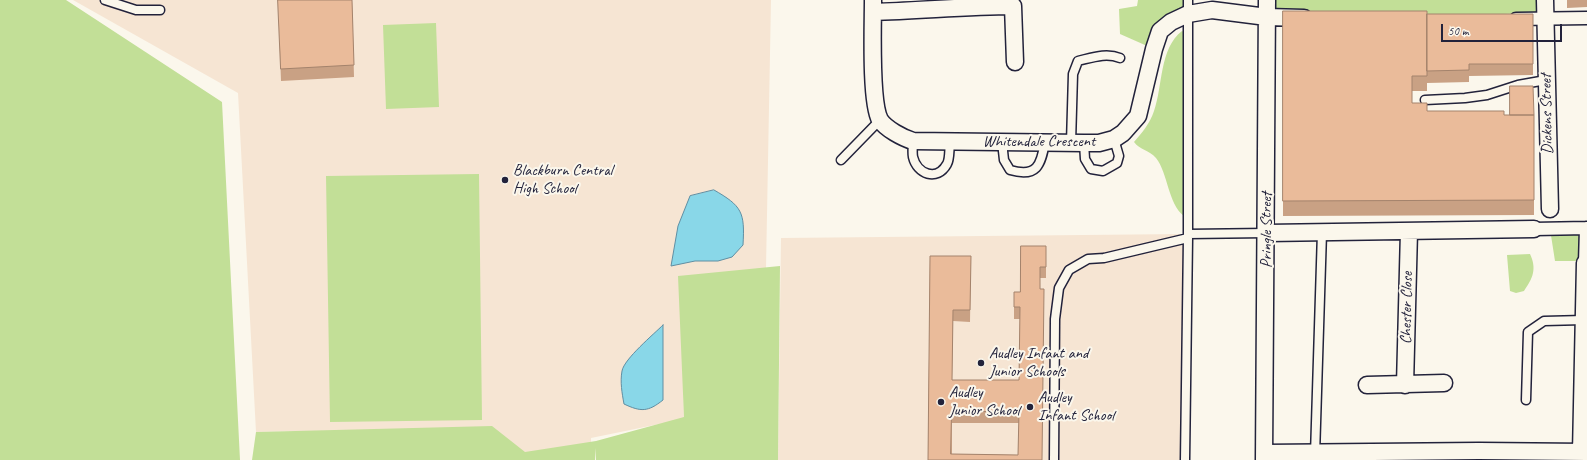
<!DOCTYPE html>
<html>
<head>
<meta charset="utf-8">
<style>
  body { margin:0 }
  #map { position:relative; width:1587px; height:460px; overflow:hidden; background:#fbf7ec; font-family:Caveat,sans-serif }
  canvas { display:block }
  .scale { position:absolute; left:1441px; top:24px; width:121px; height:18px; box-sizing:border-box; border:2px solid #22223b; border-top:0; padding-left:5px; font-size:12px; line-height:14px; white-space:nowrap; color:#22223b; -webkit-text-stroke:3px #fbf7ec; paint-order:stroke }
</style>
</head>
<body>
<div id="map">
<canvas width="1587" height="460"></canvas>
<div class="scale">50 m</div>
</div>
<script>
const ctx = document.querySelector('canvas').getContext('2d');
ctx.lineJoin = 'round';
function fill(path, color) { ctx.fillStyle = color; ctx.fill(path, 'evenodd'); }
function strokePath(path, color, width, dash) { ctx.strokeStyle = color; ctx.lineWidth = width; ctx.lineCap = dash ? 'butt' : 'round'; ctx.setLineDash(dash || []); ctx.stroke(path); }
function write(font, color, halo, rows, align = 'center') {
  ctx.font = font + ' Caveat,sans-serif'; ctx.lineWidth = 4; ctx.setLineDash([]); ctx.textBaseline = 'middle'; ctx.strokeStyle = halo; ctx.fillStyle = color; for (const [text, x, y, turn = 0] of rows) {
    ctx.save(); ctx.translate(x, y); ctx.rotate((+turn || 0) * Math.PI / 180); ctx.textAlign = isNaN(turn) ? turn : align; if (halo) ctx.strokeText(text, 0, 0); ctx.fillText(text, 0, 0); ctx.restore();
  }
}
const built = new Path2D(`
  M 73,0 L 771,0 L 766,268 L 682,278 L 684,419 L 591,438 L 591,460 L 297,460 L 300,431 L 256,432 L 238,93 Z
  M 1184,234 L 1180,460 L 778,460 L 781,238 Z`);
const green = new Path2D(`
  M 0,0 L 66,0 L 222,102 L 240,460 L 0,460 Z
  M 1138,0 L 1188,0 L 1188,14 L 1154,49 L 1120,34 L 1119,9 L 1137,6 Z
  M 1268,0 L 1543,0 L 1543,13 L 1388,17 L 1267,17 Z
  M 436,23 L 439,107 L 386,109 L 383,25 Z
  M 1182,31 L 1184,32 L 1184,216 C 1168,204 1168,173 1156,158 C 1149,150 1140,150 1134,142 C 1142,133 1150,123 1154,111 C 1163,86 1159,49 1182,31 Z
  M 479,174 L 482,420 L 330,422 L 326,176 Z
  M 1550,229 L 1587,229 L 1587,261 L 1555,261 Z
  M 1530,254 C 1537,269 1533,278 1524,291 L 1516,293 L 1510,291 L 1507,255 Z
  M 780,266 L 778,460 L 596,460 L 596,448 L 595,460 L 252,460 L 256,432 L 492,426 L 525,452 L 596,441 L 684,417 L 678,276 Z`);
const water = new Path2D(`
  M 714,190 C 742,206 745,212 743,245 L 732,257 L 718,261 L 695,261 L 671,266 L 678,226 L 690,196 Z
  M 663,325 L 663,400 C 648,412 641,412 624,404 C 622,393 620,382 622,371 C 624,359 654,334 663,325 Z`);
const service = new Path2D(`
  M 105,0 L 136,10 L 160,10
  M 1425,100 L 1465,98 L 1487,95 L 1518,85 L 1546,80
  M 913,141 C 913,146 912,152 913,157 C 917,174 937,182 947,164 C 950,159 949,149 950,143
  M 1002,142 L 1004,160 L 1010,170 C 1037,178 1041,165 1045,142
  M 1071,143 L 1073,74 L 1078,61 C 1091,58 1106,52 1120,58
  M 1084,143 L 1085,159 L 1091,169 L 1103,171 L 1117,163 L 1119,156 L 1114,139
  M 841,160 L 880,120
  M 1188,234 L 1267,233
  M 1526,400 L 1528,332 L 1544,321 L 1584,320
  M 1315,455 L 1322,232
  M 1054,460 L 1055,319 L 1059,288 L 1069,270 L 1088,259 L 1104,258 L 1188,238
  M 1185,460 L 1188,238 L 1188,0`);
const pedestrian = new Path2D(`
  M 1516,19 L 1587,18
  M 1534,229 L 1587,228
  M 1585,263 L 1586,228`);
const minor = new Path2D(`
  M 873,0 C 873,24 870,102 880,120 C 886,129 903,138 913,141 L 1084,143 L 1099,143 L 1114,139 L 1123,133 L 1138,116 L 1154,49 L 1160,31 L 1171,22 L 1188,14 L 1212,10 L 1267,17 L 1304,18
  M 1545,0 L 1550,209
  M 873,12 C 920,11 966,6 1013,6 L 1015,62
  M 1267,233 L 1534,229
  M 1367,385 L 1444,383
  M 1405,385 L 1409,231
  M 1265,453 L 1479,451 L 1587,452
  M 1581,453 L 1585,263
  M 1264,460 L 1267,0`);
const wall = new Path2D(`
  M 278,0 L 352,0 L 354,77 L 281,81 Z
  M 1567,0 L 1587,0 L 1587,7 L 1567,8 Z
  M 1283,11 L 1427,14 L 1533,14 L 1533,75 L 1469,76 L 1469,82 L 1427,83 L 1427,31 L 1427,91 L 1412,91 L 1412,103 L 1427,111 L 1504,115 L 1534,115 L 1534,215 L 1283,216 Z
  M 1046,246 L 1046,278 L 1040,278 L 1042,460 L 928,460 L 930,256 L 971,256 L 970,322 L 953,321 L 952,380 L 1019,380 L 1020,319 L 1014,319 L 1014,307 L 1020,292 ZM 952,423 L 1019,423 L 1018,455 L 952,454 Z`);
const building = new Path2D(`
  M 278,0 L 352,0 L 354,65 L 281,69 Z
  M 1283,11 L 1427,11 L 1427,76 L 1412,76 L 1412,103 L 1427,103 L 1427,111 L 1504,111 L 1504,115 L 1534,115 L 1534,200 L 1283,201 Z
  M 1427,14 L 1533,14 L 1533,64 L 1469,64 L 1469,70 L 1427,71 Z
  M 1510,86 L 1533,86 L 1534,115 L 1510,115 Z
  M 1021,246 L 1046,246 L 1046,267 L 1040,267 L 1040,289 L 1044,289 L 1042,460 L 928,460 L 930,256 L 971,256 L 970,310 L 953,310 L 952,380 L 1019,380 L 1020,307 L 1014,307 L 1014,292 L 1020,292 ZM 952,411 L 1019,412 L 1018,455 L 951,454 Z`);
const markers = [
  [505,180,4,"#22223b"],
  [981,363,4,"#22223b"],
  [941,402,4,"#22223b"],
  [1030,407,4,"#22223b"]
];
const streetNames = [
  ["Dickens Street",1547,114,-91],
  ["Whitendale Crescent",1039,142],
  ["Pringle Street",1267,230,-90],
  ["Chester Close",1407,308,-89]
];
const poiNames = [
  ["Blackburn Central",513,171],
  ["High School",513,189],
  ["Audley Infant and",989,354],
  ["Junior Schools",989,372],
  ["Audley",949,393],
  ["Junior School",949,411],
  ["Audley",1038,398],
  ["Infant School",1038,416]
];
fill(built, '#f6e5d3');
fill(green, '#c2df97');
fill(water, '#89d7e8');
strokePath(water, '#608fa3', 1);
strokePath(service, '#22223b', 11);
strokePath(pedestrian, '#22223b', 15);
strokePath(minor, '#22223b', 19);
strokePath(service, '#fbf7ec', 8);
strokePath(pedestrian, '#fbf7ec', 12);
strokePath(minor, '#fbf7ec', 16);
fill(wall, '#c9a184');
fill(building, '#eabb9a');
strokePath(building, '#a4836c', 1);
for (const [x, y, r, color] of markers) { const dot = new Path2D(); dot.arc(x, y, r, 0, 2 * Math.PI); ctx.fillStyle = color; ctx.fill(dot); strokePath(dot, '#fbf7ec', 1.5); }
write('16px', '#22223b', '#fbf7ec', streetNames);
write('16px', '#22223b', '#fbf7ec', poiNames, 'left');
</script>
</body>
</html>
